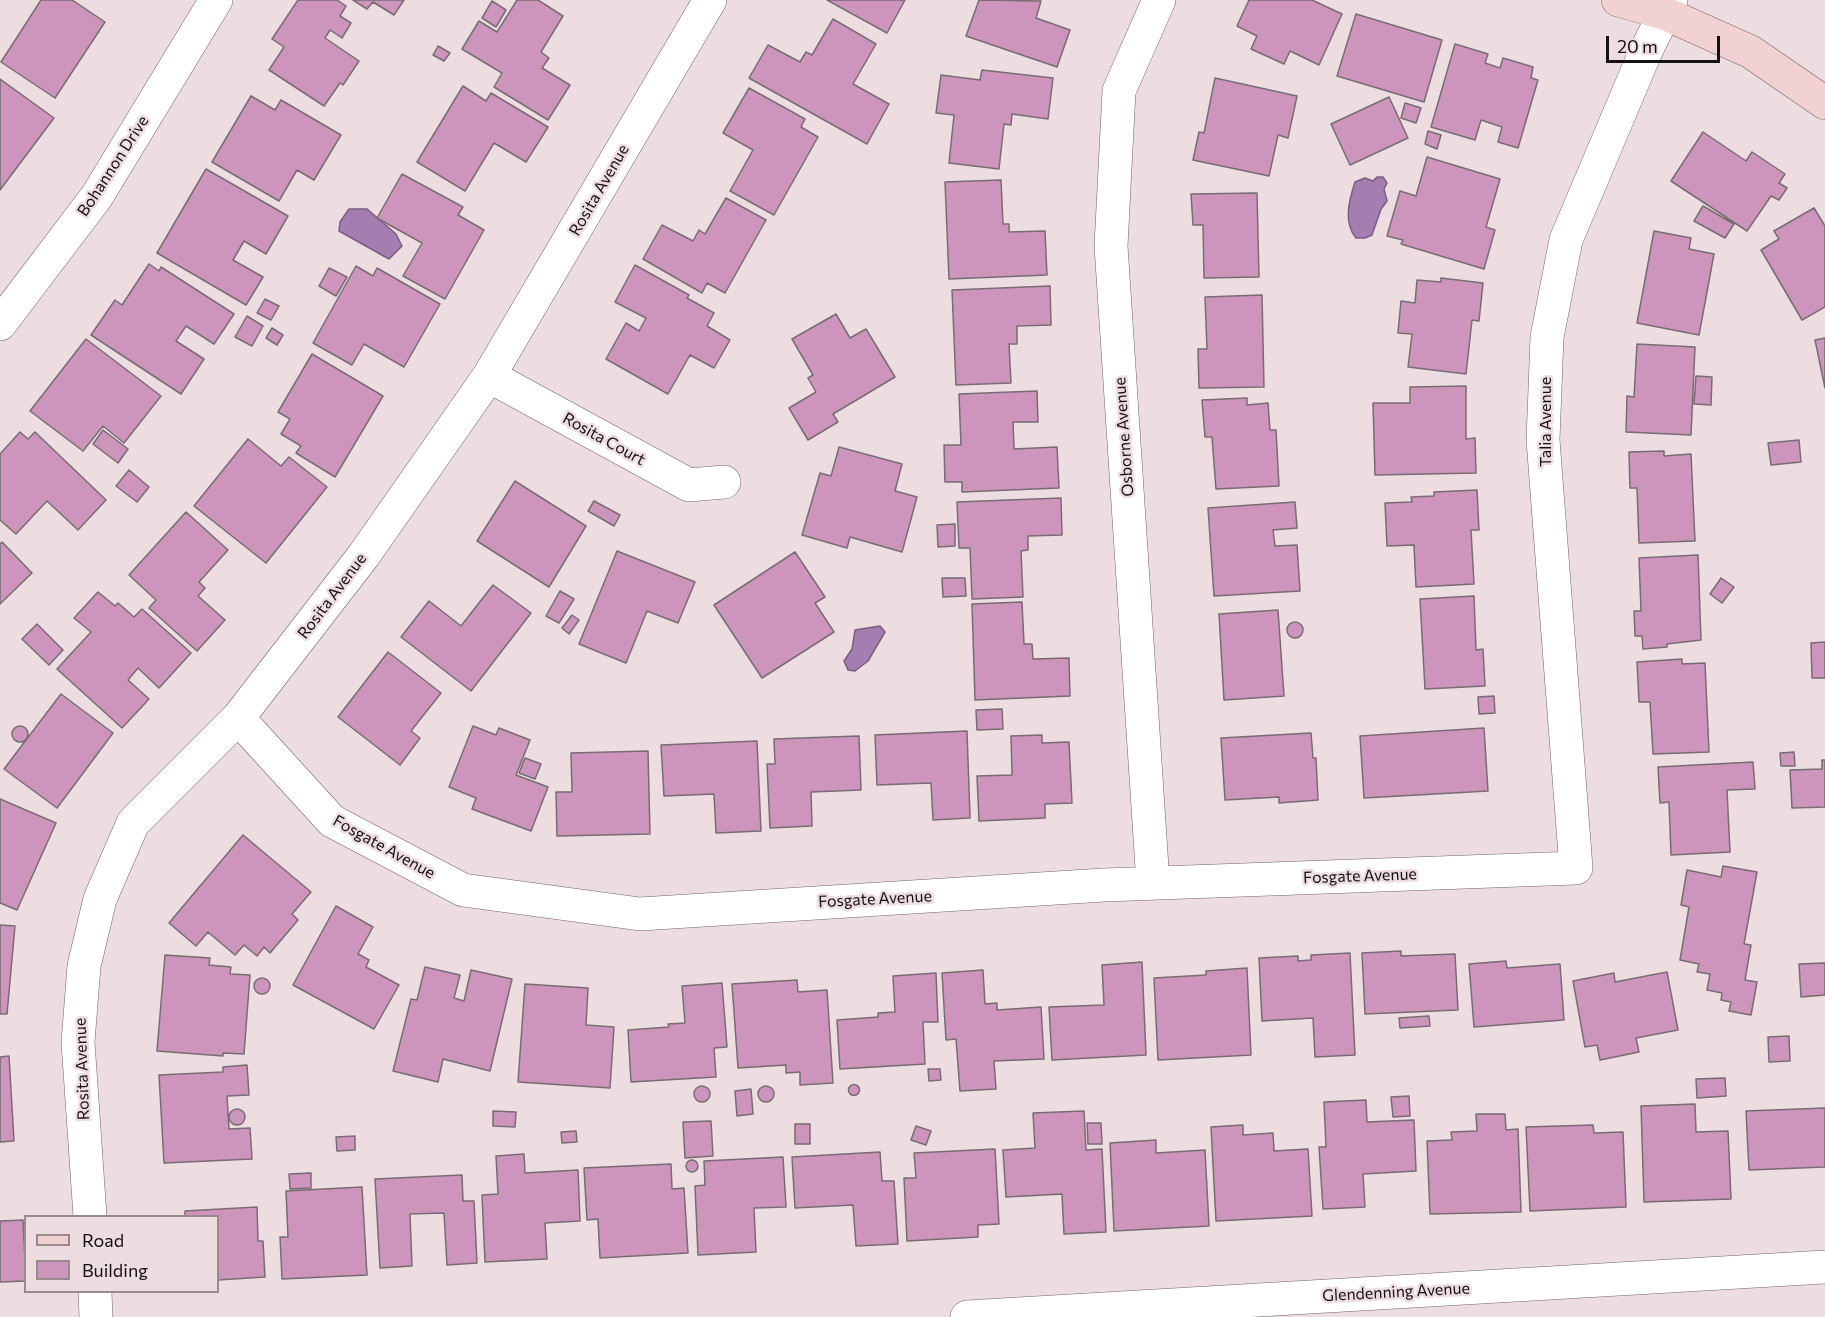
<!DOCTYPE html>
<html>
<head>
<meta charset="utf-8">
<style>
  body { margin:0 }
  #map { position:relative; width:1825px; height:1317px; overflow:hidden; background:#eddde1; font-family:Commissioner,sans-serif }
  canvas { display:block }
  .legend { position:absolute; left:24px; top:1215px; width:195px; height:78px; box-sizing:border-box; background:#eddde1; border:2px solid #978b8e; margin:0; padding:8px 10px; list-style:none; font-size:18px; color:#151011 }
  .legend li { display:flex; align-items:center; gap:12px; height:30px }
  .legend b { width:30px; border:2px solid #978b8e }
  .scale { position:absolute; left:1606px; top:36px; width:114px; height:27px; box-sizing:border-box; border:3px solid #151011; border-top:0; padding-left:8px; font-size:18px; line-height:21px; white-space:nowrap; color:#151011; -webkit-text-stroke:4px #eddde1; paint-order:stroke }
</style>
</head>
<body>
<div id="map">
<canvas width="1825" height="1317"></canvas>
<ul class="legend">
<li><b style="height:8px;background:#f2d1d2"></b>Road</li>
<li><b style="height:16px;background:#ce95bc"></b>Building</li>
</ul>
<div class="scale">20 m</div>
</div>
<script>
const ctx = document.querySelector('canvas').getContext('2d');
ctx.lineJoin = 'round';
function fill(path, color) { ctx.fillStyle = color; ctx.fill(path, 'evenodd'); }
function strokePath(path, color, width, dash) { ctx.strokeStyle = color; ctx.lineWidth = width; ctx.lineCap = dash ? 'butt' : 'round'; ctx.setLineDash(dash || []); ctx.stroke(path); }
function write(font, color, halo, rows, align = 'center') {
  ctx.font = font + ' Commissioner,sans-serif'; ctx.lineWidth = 5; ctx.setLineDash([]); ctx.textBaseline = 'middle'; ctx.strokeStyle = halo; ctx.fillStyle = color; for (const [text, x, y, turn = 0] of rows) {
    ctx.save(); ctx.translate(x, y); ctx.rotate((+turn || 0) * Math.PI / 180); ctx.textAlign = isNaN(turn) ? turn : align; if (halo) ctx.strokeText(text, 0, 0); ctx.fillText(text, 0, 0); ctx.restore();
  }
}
const water = new Path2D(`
  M 1377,177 L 1383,177 L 1387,183 L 1384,189 L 1387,201 L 1381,209 L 1372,235 L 1365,238 L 1356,238 C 1343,222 1349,201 1355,182 L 1365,178 L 1373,181 Z
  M 349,209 L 367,209 L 396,234 L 402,246 L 389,259 L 339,231 L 340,222 Z
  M 880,626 L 885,632 L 868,661 L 855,671 L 848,670 L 844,661 L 852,649 L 855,630 Z`);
const building = new Path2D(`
  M 41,0 L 72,0 L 105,22 L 55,98 L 1,62 Z
  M 298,0 L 337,0 L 346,6 L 340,16 L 351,23 L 342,38 L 330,30 L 325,38 L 359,61 L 343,85 L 340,83 L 324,106 L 269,70 L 284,47 L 272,39 Z
  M 353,0 L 404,0 L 394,15 L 373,2 L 367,9 Z
  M 517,0 L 538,0 L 563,16 L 541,52 L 549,58 L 542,68 L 570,85 L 548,120 L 494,87 L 502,73 L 462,49 L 479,21 L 497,32 Z
  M 827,0 L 905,0 L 887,33 Z
  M 979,0 L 1041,1 L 1036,18 L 1070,30 L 1057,67 L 966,36 Z
  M 1249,0 L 1312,0 L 1342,14 L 1319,65 L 1290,51 L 1284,64 L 1251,49 L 1257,36 L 1237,26 Z
  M 492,1 L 506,10 L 496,27 L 482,18 Z
  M 1356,14 L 1442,40 L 1424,102 L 1337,76 Z
  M 833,19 L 876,44 L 853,84 L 889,104 L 867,144 L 749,78 L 768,45 L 800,62 L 806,52 L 812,55 Z
  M 1455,44 L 1488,54 L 1485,63 L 1500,68 L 1503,58 L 1533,67 L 1531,78 L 1538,80 L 1518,148 L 1498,142 L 1502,127 L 1481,120 L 1475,140 L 1431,127 Z
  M 438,46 L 450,53 L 444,61 L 433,55 Z
  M 982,70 L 1053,78 L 1048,119 L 1012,114 L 1011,125 L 1004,124 L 999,169 L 949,163 L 954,115 L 936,113 L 941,75 L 980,80 Z
  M 1215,78 L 1297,96 L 1288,138 L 1278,135 L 1269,176 L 1193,160 L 1199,132 L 1204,133 Z
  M 0,79 L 54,118 L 0,190 Z
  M 463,86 L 486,101 L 491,93 L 548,127 L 526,162 L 494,143 L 465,191 L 417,162 Z
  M 749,88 L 805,119 L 801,127 L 818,137 L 774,215 L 730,191 L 753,150 L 723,133 Z
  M 251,96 L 275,110 L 281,100 L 341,135 L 314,180 L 297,170 L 279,201 L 212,162 Z
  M 1389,97 L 1408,138 L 1350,165 L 1331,124 Z
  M 1405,103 L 1421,108 L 1416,123 L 1401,118 Z
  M 1428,131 L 1441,135 L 1437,149 L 1425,144 Z
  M 1703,132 L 1746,161 L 1752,152 L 1785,174 L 1779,183 L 1787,188 L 1779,200 L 1771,196 L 1747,231 L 1671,181 Z
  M 1427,157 L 1500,179 L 1486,227 L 1495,230 L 1484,269 L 1401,244 L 1403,240 L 1387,236 L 1400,191 L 1416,196 Z
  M 206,169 L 288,216 L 266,254 L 244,241 L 233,260 L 263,277 L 246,305 L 157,253 Z
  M 402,174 L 463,207 L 458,215 L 484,230 L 445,299 L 403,276 L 422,243 L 377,218 Z
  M 1001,180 L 1003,224 L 1009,224 L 1009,232 L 1045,231 L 1047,275 L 949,279 L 945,182 Z
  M 1257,193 L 1259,277 L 1204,278 L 1203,225 L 1193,225 L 1191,194 Z
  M 726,198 L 766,220 L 725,293 L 707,283 L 702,293 L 643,259 L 662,225 L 693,241 L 699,230 L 705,234 Z
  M 1703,206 L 1734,224 L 1725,238 L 1694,221 Z
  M 1814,208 L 1825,226 L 1825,307 L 1802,320 L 1761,250 L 1779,239 L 1774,231 Z
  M 1654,231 L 1691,238 L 1689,249 L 1714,254 L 1699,335 L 1637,323 Z
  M 149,264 L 159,271 L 161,267 L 234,314 L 214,344 L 186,326 L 176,341 L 204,359 L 181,394 L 91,335 L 115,300 L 122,305 Z
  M 635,265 L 689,295 L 687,298 L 714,313 L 707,326 L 730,340 L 714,368 L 690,355 L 668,394 L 606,359 L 626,323 L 639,331 L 646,318 L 615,302 Z
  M 356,266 L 373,276 L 377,268 L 440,304 L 404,367 L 364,344 L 352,365 L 313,343 Z
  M 329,268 L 347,277 L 336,296 L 319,286 Z
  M 1441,278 L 1483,283 L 1479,321 L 1472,320 L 1466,374 L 1408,367 L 1412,334 L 1398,333 L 1401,301 L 1415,303 L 1417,280 L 1441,282 Z
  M 1050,286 L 1051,325 L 1017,326 L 1017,344 L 1009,344 L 1011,383 L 956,385 L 952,290 Z
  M 1262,295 L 1264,387 L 1199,388 L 1198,349 L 1207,349 L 1205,297 Z
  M 265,299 L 279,306 L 271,320 L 257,313 Z
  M 836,314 L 850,338 L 866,329 L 895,377 L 833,414 L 838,422 L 808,440 L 789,408 L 816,392 L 808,378 L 813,375 L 792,339 Z
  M 247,316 L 263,326 L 252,346 L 235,337 Z
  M 272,328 L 283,335 L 277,345 L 266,338 Z
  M 1825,338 L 1825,388 L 1815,340 Z
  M 86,339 L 161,396 L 124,443 L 103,426 L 83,451 L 30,411 Z
  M 1637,344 L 1695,347 L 1691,435 L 1626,432 L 1627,396 L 1634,397 Z
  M 312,354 L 383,396 L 335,477 L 296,453 L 301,446 L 281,434 L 290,419 L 278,412 Z
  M 1696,376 L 1712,377 L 1711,405 L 1694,404 Z
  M 1466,386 L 1466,439 L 1475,438 L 1476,473 L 1375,475 L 1373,403 L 1410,403 L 1410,387 Z
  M 1037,391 L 1038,422 L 1013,422 L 1014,449 L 1057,447 L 1059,488 L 962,492 L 962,482 L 945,482 L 944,445 L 961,445 L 959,394 Z
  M 1247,398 L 1247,405 L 1268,403 L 1270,430 L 1276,430 L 1279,486 L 1216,489 L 1212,437 L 1205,437 L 1202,400 Z
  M 103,430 L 128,449 L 118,463 L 93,444 Z
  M 20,432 L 28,439 L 35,432 L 106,500 L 78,530 L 47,501 L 16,534 L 0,520 L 0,454 Z
  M 248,439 L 281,466 L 289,457 L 327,487 L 266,563 L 194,506 Z
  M 1799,440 L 1801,462 L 1771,465 L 1768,443 Z
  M 839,447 L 902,464 L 895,491 L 917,497 L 902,552 L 850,537 L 847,548 L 802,535 L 820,473 L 831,476 Z
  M 1664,451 L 1664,456 L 1691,454 L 1695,541 L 1639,543 L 1637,488 L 1630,488 L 1629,452 Z
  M 129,470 L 149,487 L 137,502 L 116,486 Z
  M 515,481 L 586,526 L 549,587 L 477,541 Z
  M 1477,490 L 1479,530 L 1471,530 L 1474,584 L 1416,587 L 1414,545 L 1387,546 L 1385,503 L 1412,502 L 1411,497 L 1434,496 L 1434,492 Z
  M 1061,498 L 1062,535 L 1028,536 L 1028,550 L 1021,551 L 1023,597 L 972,599 L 970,548 L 959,548 L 957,502 Z
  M 594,501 L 620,515 L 614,526 L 588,511 Z
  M 1295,502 L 1297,528 L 1273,530 L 1275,546 L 1297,545 L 1300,591 L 1214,596 L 1208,508 Z
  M 186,512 L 228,550 L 199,582 L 205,588 L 198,596 L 225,620 L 197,651 L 149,608 L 156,600 L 129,575 Z
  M 955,524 L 955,546 L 938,547 L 937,525 Z
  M 2,542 L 32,573 L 0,604 L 0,544 Z
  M 617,551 L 695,582 L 678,623 L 647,611 L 626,663 L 579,644 Z
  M 795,552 L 825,597 L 815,603 L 834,632 L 762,678 L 714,605 Z
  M 1698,555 L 1701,640 L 1667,644 L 1667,647 L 1643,649 L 1642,636 L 1635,636 L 1634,611 L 1641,611 L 1639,558 Z
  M 942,578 L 965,578 L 966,596 L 943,597 Z
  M 1721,578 L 1734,587 L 1722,603 L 1710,594 Z
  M 493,585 L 531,613 L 471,691 L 401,637 L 429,601 L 461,626 Z
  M 560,591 L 574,599 L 559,623 L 546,616 Z
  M 98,592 L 115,606 L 118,603 L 134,617 L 142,609 L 191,653 L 159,688 L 138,668 L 128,680 L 149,699 L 122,728 L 57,669 L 91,632 L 74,618 Z
  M 1474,596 L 1476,650 L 1483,649 L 1485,686 L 1425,689 L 1420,599 Z
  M 1022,602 L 1024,644 L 1032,644 L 1033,659 L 1069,658 L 1070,696 L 975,700 L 972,604 Z
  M 1278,610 L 1284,696 L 1224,700 L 1219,614 Z
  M 572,615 L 579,620 L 569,634 L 562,628 Z
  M1287 630a8 8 0 1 1 16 0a8 8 0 1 1-16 0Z
  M 37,624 L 63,650 L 49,665 L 22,639 Z
  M 1825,642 L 1825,678 L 1812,678 L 1811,643 Z
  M 388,652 L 441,693 L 411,731 L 420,738 L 400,765 L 338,717 Z
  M 1682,659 L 1682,664 L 1705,663 L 1709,752 L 1653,754 L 1650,702 L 1639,702 L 1637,662 Z
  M 61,694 L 113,733 L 57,808 L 4,769 Z
  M 1494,696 L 1495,713 L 1479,714 L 1478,697 Z
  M 1002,709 L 1003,729 L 977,730 L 976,710 Z
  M 473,726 L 496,735 L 499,728 L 530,740 L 516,775 L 548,787 L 531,831 L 472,809 L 476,798 L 449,787 Z
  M12 734a8 8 0 1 1 16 0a8 8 0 1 1-16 0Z
  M 1484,728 L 1488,791 L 1364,798 L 1360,736 Z
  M 967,731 L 970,818 L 933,820 L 931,783 L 877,785 L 875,735 Z
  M 1311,733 L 1313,758 L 1316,758 L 1318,800 L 1279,803 L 1279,797 L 1225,800 L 1221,738 Z
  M 1042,735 L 1042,743 L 1069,742 L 1072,803 L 1045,804 L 1045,818 L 979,821 L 977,776 L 1012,775 L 1011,736 Z
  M 859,736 L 861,790 L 811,792 L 812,826 L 770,828 L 767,764 L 775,764 L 774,739 Z
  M 757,741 L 761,831 L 716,833 L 714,794 L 664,796 L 661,745 Z
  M 648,751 L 650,834 L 557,836 L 556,792 L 572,792 L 571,753 Z
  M 1794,752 L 1795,766 L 1781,766 L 1780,753 Z
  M 525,758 L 541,764 L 535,779 L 519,773 Z
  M 1822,760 L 1825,760 L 1825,807 L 1792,808 L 1790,770 L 1822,769 Z
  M 1753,762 L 1755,789 L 1727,790 L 1730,852 L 1671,855 L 1669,802 L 1660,803 L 1658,767 Z
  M 0,799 L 56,823 L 17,910 L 0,903 Z
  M 243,835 L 311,892 L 292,914 L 298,920 L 270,953 L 264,947 L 257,956 L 244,945 L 235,955 L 208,932 L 196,946 L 169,923 Z
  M 1723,866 L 1757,872 L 1744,944 L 1751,945 L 1745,980 L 1757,982 L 1751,1015 L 1729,1011 L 1731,1002 L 1721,1000 L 1722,993 L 1707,990 L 1710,974 L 1697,972 L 1699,964 L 1680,960 L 1689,907 L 1681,905 L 1687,870 L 1721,877 Z
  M 336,906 L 373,927 L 358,954 L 369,960 L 366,967 L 399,985 L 374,1029 L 293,985 Z
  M 0,925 L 15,926 L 7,1014 L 0,1014 Z
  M 1401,951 L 1401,956 L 1455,954 L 1458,1010 L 1365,1014 L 1362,953 Z
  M 1350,953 L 1355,1055 L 1315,1057 L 1313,1018 L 1262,1021 L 1259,958 L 1298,956 L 1298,961 L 1311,960 L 1311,955 Z
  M 165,955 L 210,958 L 209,965 L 231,967 L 230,974 L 250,975 L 244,1054 L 223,1053 L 223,1056 L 157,1051 Z
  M 1506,961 L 1507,968 L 1560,964 L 1564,1020 L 1474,1027 L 1469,964 Z
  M 1142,962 L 1146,1055 L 1052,1060 L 1049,1007 L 1104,1005 L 1102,965 Z
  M 1825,963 L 1825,995 L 1801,997 L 1799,964 Z
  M 425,967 L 460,975 L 454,998 L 464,1001 L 471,970 L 512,979 L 490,1071 L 443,1059 L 438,1082 L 393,1071 L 411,999 L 417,1000 Z
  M 1247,968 L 1251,1055 L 1158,1060 L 1154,978 L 1206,975 L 1206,971 Z
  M 983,970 L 985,1004 L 997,1003 L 997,1010 L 1041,1007 L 1044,1059 L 994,1061 L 996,1089 L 960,1091 L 956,1039 L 946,1040 L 942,973 Z
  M 1667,972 L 1678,1030 L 1636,1038 L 1639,1052 L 1600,1060 L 1597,1045 L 1585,1047 L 1573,981 L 1614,973 L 1615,982 Z
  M 936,973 L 938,1022 L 923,1022 L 925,1064 L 840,1069 L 837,1020 L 878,1017 L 878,1013 L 895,1012 L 893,976 Z
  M254 986a8 8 0 1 1 16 0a8 8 0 1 1-16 0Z
  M 797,980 L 798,992 L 827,990 L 833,1083 L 800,1085 L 800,1072 L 786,1073 L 786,1065 L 738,1068 L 732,984 Z
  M 722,983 L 727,1047 L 714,1048 L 716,1077 L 631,1082 L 628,1030 L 669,1027 L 668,1024 L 685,1023 L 682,986 Z
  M 525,984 L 588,988 L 586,1025 L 614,1027 L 610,1088 L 518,1082 Z
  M 1429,1016 L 1430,1026 L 1400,1028 L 1399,1018 Z
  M 1789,1036 L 1790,1061 L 1769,1062 L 1768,1037 Z
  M 9,1056 L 14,1141 L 0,1142 L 0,1057 Z
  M 247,1065 L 249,1095 L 227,1096 L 229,1129 L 250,1128 L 252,1159 L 164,1163 L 159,1075 L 223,1072 L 223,1067 Z
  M 928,1069 L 940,1069 L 941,1080 L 929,1081 Z
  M 1725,1078 L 1726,1096 L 1697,1098 L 1696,1079 Z
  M848.5 1090a5.5 5.5 0 1 1 11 0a5.5 5.5 0 1 1-11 0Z
  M758 1094a8 8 0 1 1 16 0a8 8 0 1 1-16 0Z
  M694 1094a8 8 0 1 1 16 0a8 8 0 1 1-16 0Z
  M 751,1089 L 753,1114 L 737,1116 L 735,1091 Z
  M 1409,1096 L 1410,1116 L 1393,1117 L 1391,1097 Z
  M 1366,1100 L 1367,1122 L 1414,1120 L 1416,1171 L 1363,1174 L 1365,1207 L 1323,1209 L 1319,1147 L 1326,1147 L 1324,1102 Z
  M 1695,1104 L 1696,1132 L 1728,1131 L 1731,1199 L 1644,1202 L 1641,1106 Z
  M 1825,1108 L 1825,1167 L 1749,1170 L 1746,1111 Z
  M229 1117a8 8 0 1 1 16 0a8 8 0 1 1-16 0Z
  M 493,1111 L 516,1112 L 515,1127 L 493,1126 Z
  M 1084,1111 L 1086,1150 L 1102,1149 L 1106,1232 L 1064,1234 L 1062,1194 L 1006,1197 L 1003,1150 L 1035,1148 L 1033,1113 Z
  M 1476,1114 L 1505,1114 L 1506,1130 L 1518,1129 L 1521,1212 L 1430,1214 L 1427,1141 L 1452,1140 L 1451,1132 L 1477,1131 Z
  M 711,1121 L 713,1156 L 685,1158 L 683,1122 Z
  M 1087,1123 L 1101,1123 L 1102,1144 L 1088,1144 Z
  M 795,1124 L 810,1124 L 810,1144 L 795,1144 Z
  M 1243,1125 L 1243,1135 L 1273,1133 L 1274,1151 L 1308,1149 L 1312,1216 L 1216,1221 L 1211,1127 Z
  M 1593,1125 L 1594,1133 L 1623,1132 L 1626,1207 L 1530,1211 L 1526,1127 Z
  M 916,1126 L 931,1131 L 926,1145 L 911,1140 Z
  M 576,1131 L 577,1142 L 562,1143 L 561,1132 Z
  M 355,1136 L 355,1150 L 337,1151 L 336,1137 Z
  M 1156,1140 L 1156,1153 L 1205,1150 L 1209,1226 L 1114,1231 L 1110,1143 Z
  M 995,1149 L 999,1224 L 978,1225 L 978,1237 L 907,1241 L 904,1178 L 916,1178 L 914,1153 Z
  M 880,1152 L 882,1181 L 894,1181 L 898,1244 L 856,1246 L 853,1205 L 795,1208 L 792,1157 Z
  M 524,1154 L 525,1173 L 578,1170 L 580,1221 L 545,1223 L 547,1259 L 485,1262 L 482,1195 L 498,1194 L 496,1156 Z
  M 783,1157 L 786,1207 L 754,1208 L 756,1252 L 698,1255 L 695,1186 L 705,1185 L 704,1161 Z
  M686 1166a6 6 0 1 1 12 0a6 6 0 1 1-12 0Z
  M 671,1164 L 672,1189 L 684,1188 L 688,1253 L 600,1258 L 598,1219 L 587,1220 L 584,1168 Z
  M 311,1173 L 311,1188 L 290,1189 L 289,1174 Z
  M 462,1175 L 463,1201 L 474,1201 L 477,1263 L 447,1265 L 444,1213 L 410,1214 L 412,1266 L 380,1268 L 375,1179 Z
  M 362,1187 L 367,1275 L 282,1279 L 280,1237 L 288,1237 L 286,1191 Z
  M 257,1207 L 258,1241 L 263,1241 L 265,1277 L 218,1280 L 218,1216 L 185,1216 L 185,1211 Z
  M 23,1220 L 26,1281 L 0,1282 L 0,1221 Z`);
const street = new Path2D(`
  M 0,324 L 97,196 L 216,0
  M 489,376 L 689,485 L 724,482
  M 238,718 L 332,821 L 463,890 L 640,914 L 1104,885 L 1576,868 L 1543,440 L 1547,337 L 1566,240 L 1645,53 L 1671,0
  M 1153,883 L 1111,246 L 1119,91 L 1159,0
  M 90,1216 L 78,1042 L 84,966 L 100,899 L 133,823 L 238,718 L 364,555 L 489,376 L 710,0
  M 95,1292 L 96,1317
  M 967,1317 L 1825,1267`);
const secondary = new Path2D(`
  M 1618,0 L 1664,13 L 1751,52 L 1825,103`);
const streetNames = [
  ["Bohannon Drive",113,166,-57],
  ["Rosita Avenue",599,190,-60],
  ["Talia Avenue",1546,422,-90],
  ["Osborne Avenue",1124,437,-94],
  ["Rosita Court",604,439,29],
  ["Rosita Avenue",332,596,-53],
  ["Fosgate Avenue",384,847,29],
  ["Fosgate Avenue",1360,876,-2],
  ["Fosgate Avenue",875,899,-3],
  ["Rosita Avenue",82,1069,-92],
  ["Glendenning Avenue",1396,1292,-3]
];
fill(water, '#a57eb1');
strokePath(water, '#7a5d81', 1.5);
fill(building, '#ce95bc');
strokePath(building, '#776c73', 1.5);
strokePath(street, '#706366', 34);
strokePath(secondary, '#706366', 34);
strokePath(street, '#fff', 33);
strokePath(secondary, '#f2d1d2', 33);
write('16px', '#151011', '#eddde1', streetNames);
</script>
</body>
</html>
